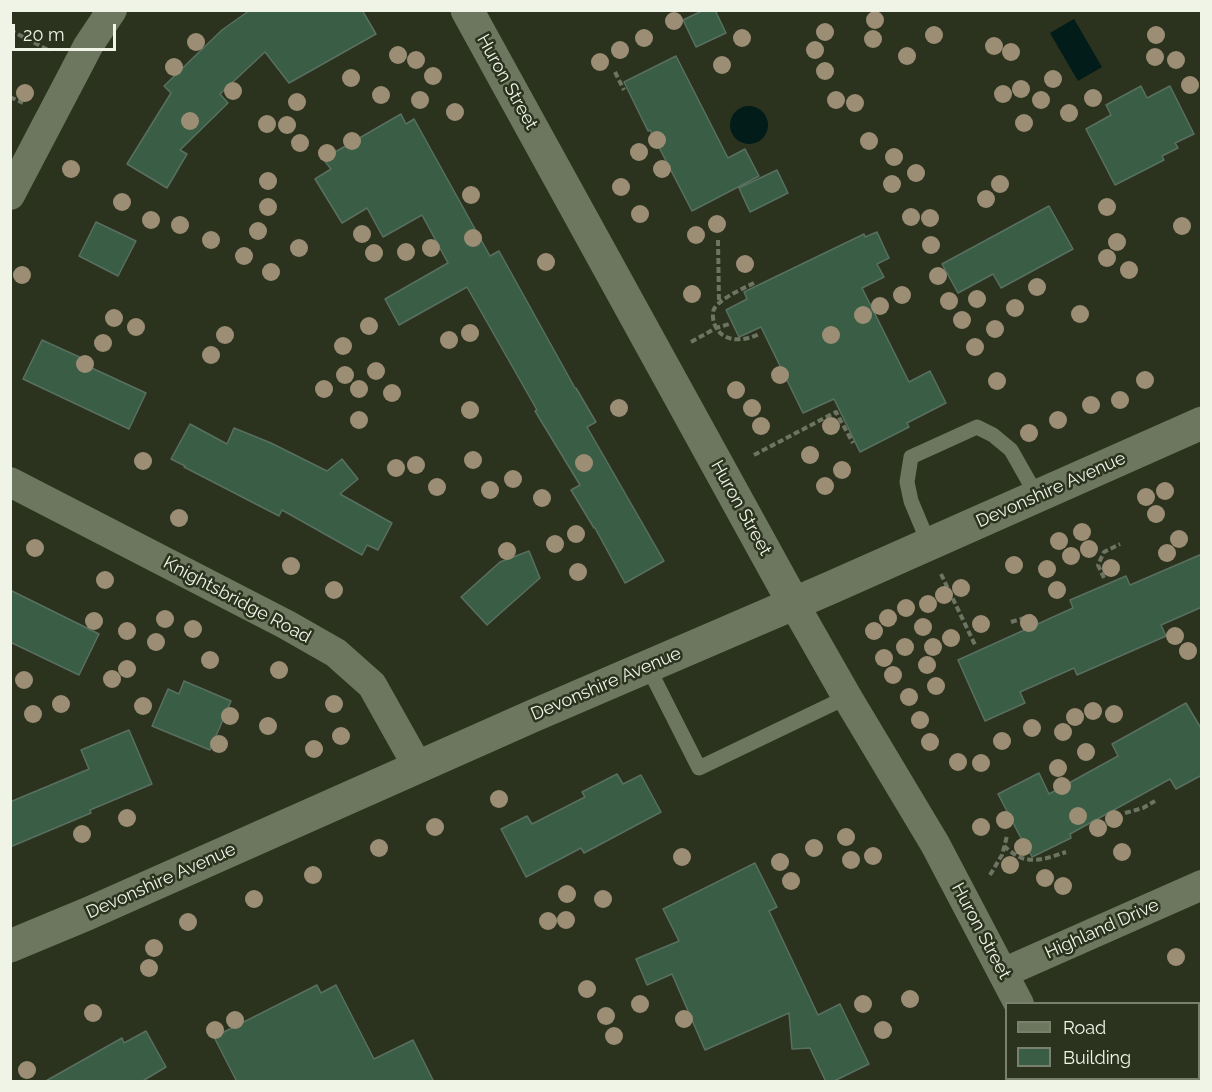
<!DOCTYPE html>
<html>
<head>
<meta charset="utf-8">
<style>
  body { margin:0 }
  #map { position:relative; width:1212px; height:1092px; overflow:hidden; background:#2b321e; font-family:Raleway,sans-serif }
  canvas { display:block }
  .frame { position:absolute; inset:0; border:12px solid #eff4e7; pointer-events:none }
  .legend { position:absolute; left:1005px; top:1002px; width:195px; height:78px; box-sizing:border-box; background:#2b321e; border:2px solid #79806e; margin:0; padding:8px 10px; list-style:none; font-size:18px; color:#eff4e7 }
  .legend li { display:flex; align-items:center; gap:12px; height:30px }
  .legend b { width:30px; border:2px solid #79806e }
  .scale { position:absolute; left:12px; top:24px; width:104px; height:27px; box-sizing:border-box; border:3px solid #eff4e7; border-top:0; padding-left:8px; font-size:18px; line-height:21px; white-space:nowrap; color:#eff4e7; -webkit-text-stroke:4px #2b321e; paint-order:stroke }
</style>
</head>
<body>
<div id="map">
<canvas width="1212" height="1092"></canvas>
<div class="frame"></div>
<ul class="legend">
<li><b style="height:8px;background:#6d765f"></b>Road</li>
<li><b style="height:16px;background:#395d45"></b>Building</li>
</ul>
<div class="scale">20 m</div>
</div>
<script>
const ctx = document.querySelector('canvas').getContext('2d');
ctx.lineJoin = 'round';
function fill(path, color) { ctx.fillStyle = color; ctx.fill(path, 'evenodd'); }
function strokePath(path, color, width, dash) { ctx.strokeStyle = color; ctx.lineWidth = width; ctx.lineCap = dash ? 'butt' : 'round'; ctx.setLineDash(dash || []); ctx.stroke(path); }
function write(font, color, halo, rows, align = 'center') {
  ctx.font = font + ' Raleway,sans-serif'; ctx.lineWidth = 5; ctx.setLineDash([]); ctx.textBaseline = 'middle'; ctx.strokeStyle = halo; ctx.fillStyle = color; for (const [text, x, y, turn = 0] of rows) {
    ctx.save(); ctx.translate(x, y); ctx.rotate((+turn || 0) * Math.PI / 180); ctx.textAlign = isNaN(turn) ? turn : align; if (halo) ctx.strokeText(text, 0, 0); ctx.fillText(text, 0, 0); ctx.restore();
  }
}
const water = new Path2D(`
  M 1074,19 L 1102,67 L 1078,81 L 1050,33 Z
  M730 125a19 19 0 1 1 38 0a19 19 0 1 1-38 0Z`);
const building = new Path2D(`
  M 250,10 L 362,10 L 376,34 L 289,83 L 265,52 L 220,94 L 228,103 L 180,150 L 187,154 L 167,188 L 127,164 L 171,93 L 164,86 L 222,30 Z
  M 704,10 L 715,10 L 726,33 L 696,47 L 683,20 Z
  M 676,56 L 728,158 L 745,149 L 759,176 L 692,211 L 650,130 L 648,131 L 624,82 Z
  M 1141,86 L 1147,98 L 1170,86 L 1194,134 L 1175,143 L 1178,148 L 1162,156 L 1164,160 L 1115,185 L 1086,129 L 1111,115 L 1106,105 Z
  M 401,114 L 406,124 L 414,119 L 490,256 L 499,251 L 575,388 L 576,388 L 596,422 L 587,427 L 664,561 L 625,583 L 595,528 L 594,528 L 571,490 L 580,485 L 535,411 L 537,410 L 467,287 L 399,325 L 385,299 L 448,263 L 422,215 L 383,237 L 367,208 L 342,223 L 315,179 L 331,169 L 323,159 Z
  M 777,170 L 788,193 L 750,212 L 739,188 Z
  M 1049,206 L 1073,249 L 1001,288 L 993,274 L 958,293 L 942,264 Z
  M 96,222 L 136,241 L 118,276 L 79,256 Z
  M 877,232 L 889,258 L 877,264 L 884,277 L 862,288 L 909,382 L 930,371 L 946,403 L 907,423 L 909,427 L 860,452 L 834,399 L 803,413 L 761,327 L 739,337 L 726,310 L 747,299 L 744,292 L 864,234 L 865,237 Z
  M 42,340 L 86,360 L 83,364 L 146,393 L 129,429 L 23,379 Z
  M 190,424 L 227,444 L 234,428 L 271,443 L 327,471 L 342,459 L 358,479 L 340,494 L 392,523 L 378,550 L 367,545 L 362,555 L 282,510 L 279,516 L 184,467 L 185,466 L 171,459 Z
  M 529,551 L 540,578 L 487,625 L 461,597 L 500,562 Z
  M 1202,554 L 1202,607 L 1161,625 L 1166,636 L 1077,675 L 1074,668 L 1020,692 L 1025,703 L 985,721 L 958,660 L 1073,608 L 1070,600 L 1126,576 L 1130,585 Z
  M 10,590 L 99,634 L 79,675 L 10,642 Z
  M 184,681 L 231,701 L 210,750 L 152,726 L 168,689 L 179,694 Z
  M 1186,703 L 1202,730 L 1202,775 L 1176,789 L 1170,779 L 1070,834 L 1071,838 L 1032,857 L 1023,839 L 1022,840 L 998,794 L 1039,773 L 1049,794 L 1118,756 L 1112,744 Z
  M 129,730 L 152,784 L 90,810 L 91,813 L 10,847 L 10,802 L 89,769 L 81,750 Z
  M 617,774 L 623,784 L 641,775 L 661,812 L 584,853 L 581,848 L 526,877 L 501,829 L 527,816 L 532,824 L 585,797 L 582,792 Z
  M 755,863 L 777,907 L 769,911 L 818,1015 L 840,1004 L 869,1064 L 832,1082 L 826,1082 L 810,1048 L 792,1049 L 789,1013 L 705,1050 L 672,974 L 647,985 L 636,959 L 679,941 L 663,909 Z
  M 317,985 L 321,993 L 336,985 L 374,1059 L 413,1040 L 434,1082 L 237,1082 L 214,1037 Z
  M 146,1031 L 166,1067 L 141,1082 L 44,1082 L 122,1038 L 124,1043 Z`);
const path = new Path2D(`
  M 10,30 L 50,51
  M 615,72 L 624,90
  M 10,97 L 23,103
  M 718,240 L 719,302
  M 754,283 C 744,288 719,299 714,309 C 712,313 713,319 714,323 C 721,343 743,342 759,334
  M 691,342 L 716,328 L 729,324
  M 754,455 L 836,412 L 853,443
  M 941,574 L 976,647
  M 1104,578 L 1098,565 L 1104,552 L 1120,544
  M 1011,622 L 1031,616 L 1034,621
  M 1125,813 L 1143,808 L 1155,801
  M 1004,846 C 1010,851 1018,858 1026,859 C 1039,862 1054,856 1066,852
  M 990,875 L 1002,855 L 1007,836`);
const service = new Path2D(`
  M 929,544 L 911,501 L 907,482 L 911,457 L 977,427 L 993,435 L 1011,450 L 1037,496
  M 648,667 L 699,768 L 847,697`);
const minor = new Path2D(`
  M 10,195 L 74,73 L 88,46 L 112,10
  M 10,482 L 287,625 L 336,653 L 372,685 L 418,767
  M 794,604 L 847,697 L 935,844 L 1019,1004
  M 1003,973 L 1202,885
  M 1057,1078 L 1058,1082`);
const secondary = new Path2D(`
  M 467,10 L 794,604
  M 10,946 L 87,914 L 535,715 L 830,588 L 1202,423`);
const trees = [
  [875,20],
  [674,21],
  [825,32],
  [934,35],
  [1156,35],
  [644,38],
  [742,38],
  [873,39],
  [196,42],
  [994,46],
  [620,50],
  [815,50],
  [1011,52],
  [398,55],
  [907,56],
  [1155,57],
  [416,60],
  [1176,60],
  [600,62],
  [722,65],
  [174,67],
  [825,71],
  [433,76],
  [351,78],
  [1053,79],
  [1190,85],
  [1021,89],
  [233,91],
  [25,93],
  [1003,94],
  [381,95],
  [1093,98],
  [420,100],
  [836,100],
  [1041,100],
  [297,102],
  [855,103],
  [455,112],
  [1069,113],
  [190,121],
  [1024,123],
  [267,124],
  [287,125],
  [657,140],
  [352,141],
  [869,141],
  [300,143],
  [639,152],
  [327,153],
  [894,157],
  [71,169],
  [662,169],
  [916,173],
  [268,181],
  [892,184],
  [1000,184],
  [621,187],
  [471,195],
  [986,199],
  [122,202],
  [268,207],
  [1107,207],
  [640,214],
  [911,217],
  [930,218],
  [151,220],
  [717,224],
  [180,225],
  [1182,226],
  [258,231],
  [362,234],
  [696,235],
  [473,238],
  [211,240],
  [1117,242],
  [931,245],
  [299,248],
  [431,248],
  [406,252],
  [374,253],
  [244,256],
  [1107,258],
  [546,262],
  [745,264],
  [1129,270],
  [271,272],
  [22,275],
  [938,276],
  [1037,287],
  [692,294],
  [902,295],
  [977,299],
  [949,301],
  [880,306],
  [1015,308],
  [1080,314],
  [863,315],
  [114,318],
  [962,320],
  [369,326],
  [136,327],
  [995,329],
  [470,333],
  [225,335],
  [831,335],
  [449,340],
  [103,343],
  [343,346],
  [975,347],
  [211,355],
  [85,364],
  [376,371],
  [345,375],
  [780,375],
  [1145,380],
  [997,381],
  [324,389],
  [359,389],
  [736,390],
  [392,393],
  [1120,400],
  [1091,405],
  [619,408],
  [752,408],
  [470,410],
  [359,420],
  [1058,420],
  [761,426],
  [831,426],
  [1029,433],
  [810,455],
  [473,460],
  [143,461],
  [584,463],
  [416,465],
  [396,468],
  [842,470],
  [513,479],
  [825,486],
  [437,487],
  [490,490],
  [1165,491],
  [1146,497],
  [542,498],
  [1156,514],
  [179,518],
  [1082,532],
  [576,534],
  [1179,539],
  [1059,541],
  [555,544],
  [35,548],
  [1089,549],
  [507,551],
  [1167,553],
  [1071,556],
  [1014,565],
  [291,566],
  [1111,568],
  [1047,569],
  [578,572],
  [105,580],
  [961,588],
  [334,590],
  [1057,590],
  [944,595],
  [928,604],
  [906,608],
  [888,618],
  [165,619],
  [94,621],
  [1029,623],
  [981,624],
  [923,627],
  [193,629],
  [127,631],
  [874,631],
  [1175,636],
  [951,638],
  [156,642],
  [905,647],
  [933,647],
  [1188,651],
  [884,658],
  [210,660],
  [927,665],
  [127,669],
  [279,670],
  [893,675],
  [112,679],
  [24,680],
  [936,686],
  [909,697],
  [61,704],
  [334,704],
  [143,706],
  [1093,711],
  [33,714],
  [1114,714],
  [230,716],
  [1075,717],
  [920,720],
  [268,726],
  [1032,728],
  [1063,732],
  [341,736],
  [1002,741],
  [930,742],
  [219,744],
  [314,749],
  [1086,752],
  [958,762],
  [981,763],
  [1058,768],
  [1062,786],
  [499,799],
  [1078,816],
  [127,818],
  [1114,819],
  [1005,820],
  [435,827],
  [981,827],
  [1098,828],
  [82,834],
  [846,837],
  [1023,847],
  [379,848],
  [814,848],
  [1122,852],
  [873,856],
  [682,857],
  [851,860],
  [780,862],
  [1010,865],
  [313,875],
  [1045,878],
  [791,881],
  [1063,886],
  [567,894],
  [254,899],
  [603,899],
  [566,920],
  [548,921],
  [188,922],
  [154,948],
  [1176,957],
  [149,968],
  [587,989],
  [910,999],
  [640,1004],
  [863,1004],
  [93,1013],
  [606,1016],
  [684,1019],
  [235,1020],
  [215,1030],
  [883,1030],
  [614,1036],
  [27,1070]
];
const streetNames = [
  ["Huron Street",507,82,61],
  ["Devonshire Avenue",1051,490,-24],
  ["Huron Street",741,508,61],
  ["Knightsbridge Road",237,600,28],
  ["Devonshire Avenue",606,684,-23],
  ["Devonshire Avenue",161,881,-24],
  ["Highland Drive",1102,929,-24],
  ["Huron Street",981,931,62]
];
fill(water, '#011c19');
fill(building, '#395d45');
strokePath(building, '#597060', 1.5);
strokePath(path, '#6d7462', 4, [6, 3]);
strokePath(service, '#6d765f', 15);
strokePath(minor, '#6d765f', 30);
strokePath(secondary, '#6d765f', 33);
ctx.fillStyle = '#9c8e75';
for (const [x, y] of trees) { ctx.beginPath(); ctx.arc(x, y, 9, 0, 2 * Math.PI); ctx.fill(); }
write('18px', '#eff4e7', '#2b321e', streetNames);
</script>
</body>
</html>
